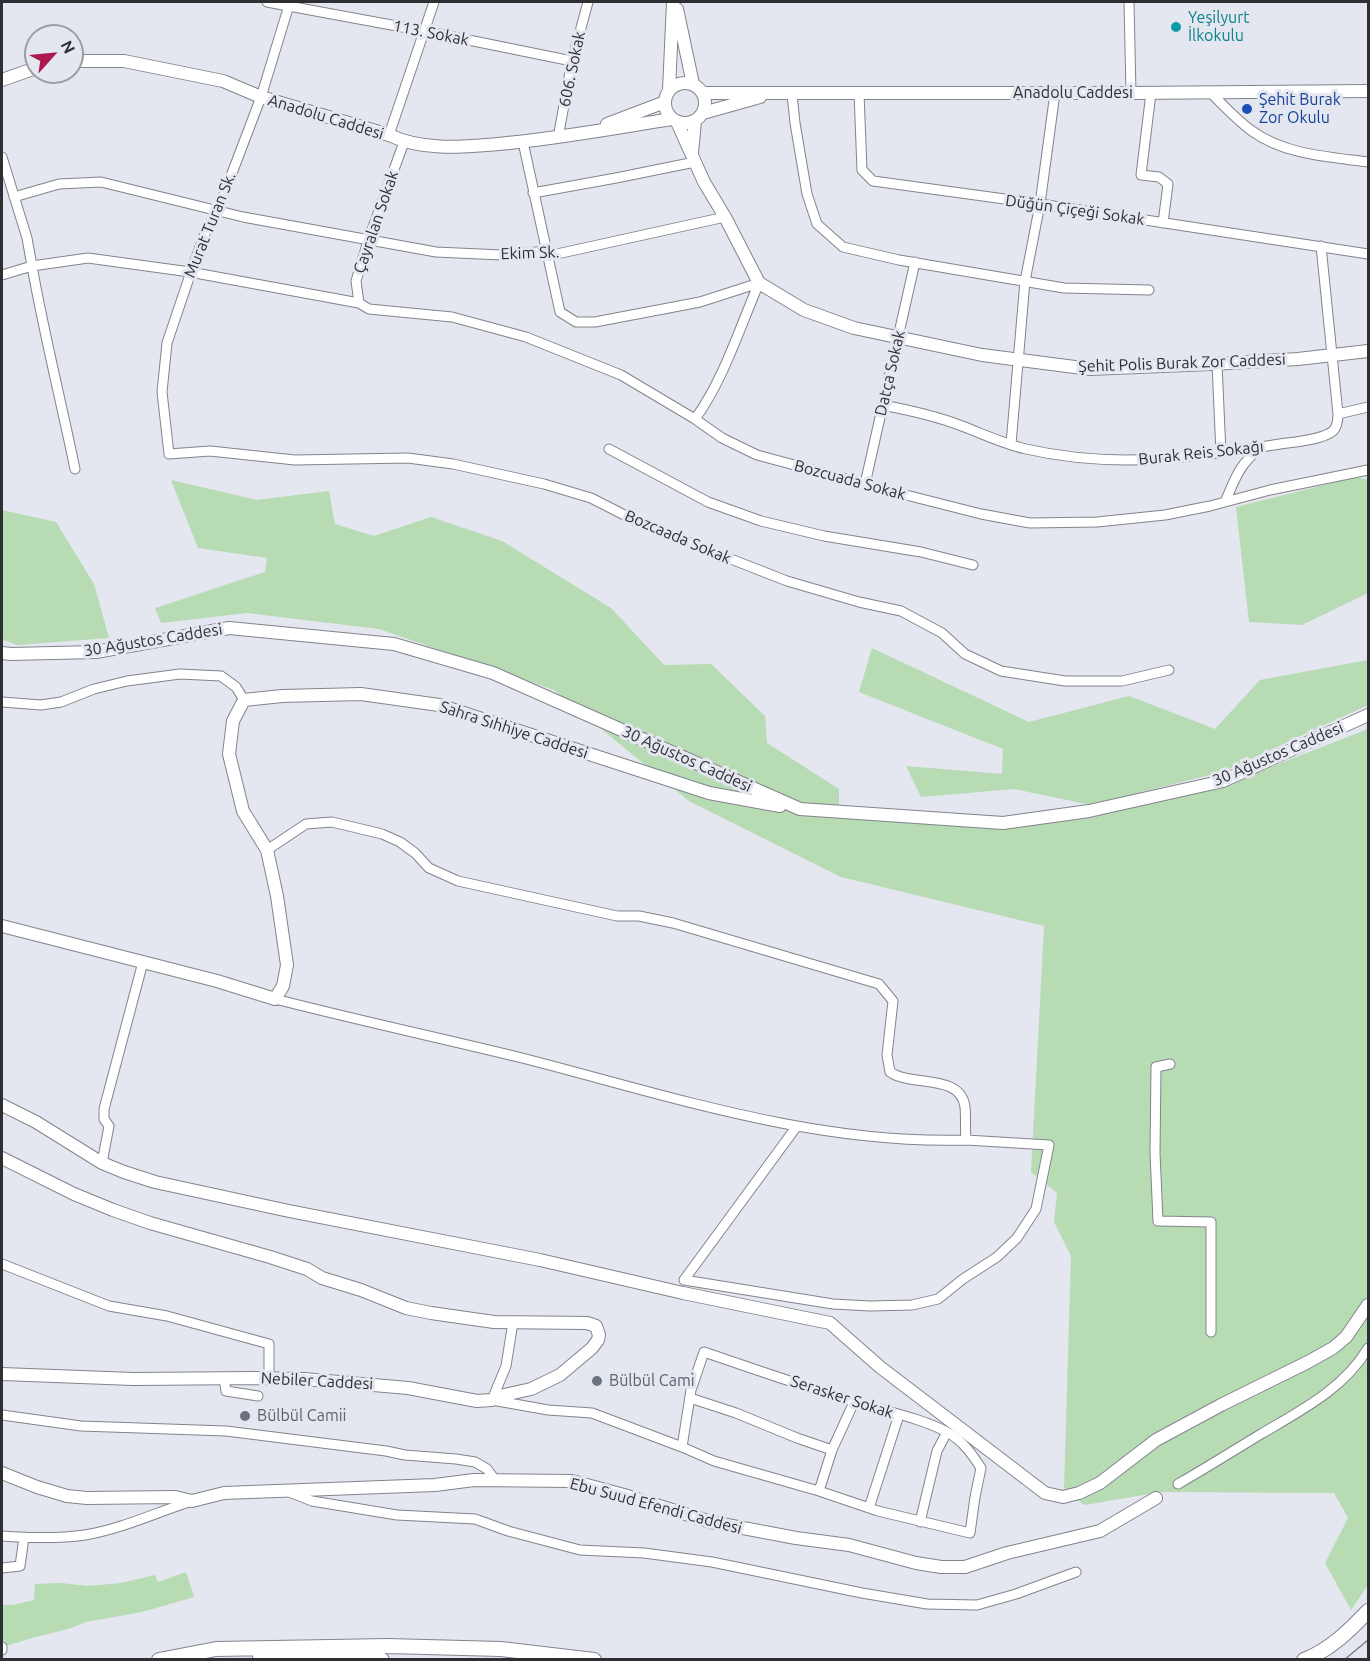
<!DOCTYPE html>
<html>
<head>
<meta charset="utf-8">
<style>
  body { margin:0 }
  #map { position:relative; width:1370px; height:1661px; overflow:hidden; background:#e4e6f0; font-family:Ubuntu,sans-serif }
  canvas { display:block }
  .frame { position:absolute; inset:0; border:3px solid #2e2f33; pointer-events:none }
  .north { position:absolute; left:24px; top:24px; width:60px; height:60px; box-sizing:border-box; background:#e4e6f0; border:2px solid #9b9da4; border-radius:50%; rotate:63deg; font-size:16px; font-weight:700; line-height:24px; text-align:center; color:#2e2f33 }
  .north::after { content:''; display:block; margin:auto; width:21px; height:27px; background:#ab194f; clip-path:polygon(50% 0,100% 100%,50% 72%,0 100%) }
</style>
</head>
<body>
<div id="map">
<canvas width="1370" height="1661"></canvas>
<div class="frame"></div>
<div class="north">N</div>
</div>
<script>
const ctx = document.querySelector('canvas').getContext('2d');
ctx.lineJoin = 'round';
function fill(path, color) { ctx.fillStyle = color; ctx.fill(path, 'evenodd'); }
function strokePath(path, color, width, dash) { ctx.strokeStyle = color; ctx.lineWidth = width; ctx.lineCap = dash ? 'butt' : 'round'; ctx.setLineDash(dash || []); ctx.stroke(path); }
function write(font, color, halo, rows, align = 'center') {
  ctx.font = font + ' Ubuntu,sans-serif'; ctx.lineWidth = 6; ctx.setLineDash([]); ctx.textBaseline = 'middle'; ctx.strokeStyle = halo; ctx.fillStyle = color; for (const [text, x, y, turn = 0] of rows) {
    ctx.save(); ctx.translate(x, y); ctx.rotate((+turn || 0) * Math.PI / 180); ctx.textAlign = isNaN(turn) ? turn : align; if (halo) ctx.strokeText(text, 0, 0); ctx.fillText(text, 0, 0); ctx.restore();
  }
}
const green = new Path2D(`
  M 1356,477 L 1368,480 L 1368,593 L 1302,625 L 1249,622 L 1236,507 Z
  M 171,480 L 257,500 L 329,491 L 335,524 L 374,536 L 431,517 L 502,541 L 611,608 L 664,665 L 711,664 L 765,716 L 767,743 L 839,789 L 839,815 L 1007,828 L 1232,782 L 1368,729 L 1368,1585 L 1351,1610 L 1325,1563 L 1348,1518 L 1334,1493 L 1162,1492 L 1084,1505 L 1064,1488 L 1071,1256 L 1054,1222 L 1057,1193 L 1031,1172 L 1044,926 L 841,877 L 689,801 L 554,690 L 379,629 L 247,613 L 161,623 L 155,608 L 265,572 L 267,558 L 198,548 Z
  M 2,510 L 56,522 L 94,584 L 109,638 L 17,645 L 2,639 Z
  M 872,648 L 1029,722 L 1129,696 L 1215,729 L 1260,680 L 1368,660 L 1368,705 L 1225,771 L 1091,805 L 1014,789 L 921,797 L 906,766 L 1002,774 L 1003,749 L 859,692 Z
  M 186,1572 L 194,1597 L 142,1612 L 86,1622 L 68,1629 L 32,1638 L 6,1646 L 2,1638 L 2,1605 L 13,1605 L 34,1600 L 35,1584 L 61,1583 L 88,1586 L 121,1583 L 155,1575 L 158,1582 Z`);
const street = new Path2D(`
  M 267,2 L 424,31 L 572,61
  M 290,2 L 261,97 L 218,210 L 206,231 L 194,263 L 167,343 L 162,392 L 169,454 L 210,451 L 295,460 L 408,458 L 453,464 L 544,484 L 591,498 L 644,525 L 787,581 L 859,602 L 901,611 L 942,633 L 965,654 L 1001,671 L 1065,681 L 1122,681 L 1169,670
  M 1129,2 L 1131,93
  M 859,93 L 862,170 L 873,181 L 1034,203 L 1368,254
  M 1151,93 L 1141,175 L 1159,177 L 1168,184 L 1163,223
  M 1211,93 C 1224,106 1237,120 1252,131 C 1285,155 1330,157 1368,162
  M 792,94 L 795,123 L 807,194 L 817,224 L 843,247 L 899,260 L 1064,288 L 1149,290
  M 389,135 L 434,2
  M 558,138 L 572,61 L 588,2
  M 523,142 L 560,312 L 576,322 L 595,322 L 700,302 L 759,283
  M 2,157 L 27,238 L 32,266 L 2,275
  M 533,193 L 616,178 L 695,162
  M 14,197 L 59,184 L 101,182 L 243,217 L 436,252 L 502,255 L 548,251 L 557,254 L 725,217
  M 1321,246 L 1338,414
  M 359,303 L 356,281 L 368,241 L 404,142
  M 1217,364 L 1221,453
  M 882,405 C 909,410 936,416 962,426 C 983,434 1004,444 1026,449 C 1113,469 1194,458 1280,444 C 1294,442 1322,440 1333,431 C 1337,427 1338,420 1338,414 L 1368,407
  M 695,419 C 723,381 740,327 759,283
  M 1011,444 L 1025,281 L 1040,204 L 1055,93
  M 609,449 L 708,502 L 761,521 L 824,536 L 921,552 L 973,565
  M 75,469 C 61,401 44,334 32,266 L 88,258 L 190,272 L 359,303 L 369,309 L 452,317 L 526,337 L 621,375 L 695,419 L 722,438 L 757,455 L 910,496 L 981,514 L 1030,523 L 1097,522 L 1165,515 L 1210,506 L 1270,490 L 1368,470
  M 865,484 L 915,262
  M 1225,502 C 1235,479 1239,465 1259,449
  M 2,702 L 41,705 L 61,702 L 94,689 L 127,681 L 180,674 L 221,676 L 236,687 L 244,700
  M 267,850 L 306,824 L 332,822 L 382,834 L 400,842 L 415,853 L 429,868 L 458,881 L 617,916 L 639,916 L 673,923 L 879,984 L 893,1001 L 887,1055 L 890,1072 C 911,1087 961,1073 965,1107 C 966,1117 965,1129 966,1140 L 1049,1145 L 1036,1209 L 1017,1238 L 997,1257 L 963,1279 L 938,1299 L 912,1305 L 870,1306 L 833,1304 L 684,1280 L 797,1126
  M 275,999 C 357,1020 440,1038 522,1058 C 667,1095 814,1145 966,1140
  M 1170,1064 L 1156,1067 L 1155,1153 L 1158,1221 L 1211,1222 L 1211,1332
  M 102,1163 L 109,1126 L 104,1119 L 104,1109 L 143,962
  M 2,1264 L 109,1306 L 167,1316 L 269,1344 L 269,1378
  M 513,1322 L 506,1366 L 492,1400 L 548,1410 L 592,1413 L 682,1447
  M 704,1352 C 754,1369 805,1387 856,1402 C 884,1411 921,1418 947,1432 C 963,1441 972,1454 981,1468 L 975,1497 L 970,1533 L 878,1511 L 819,1491 L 714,1461 L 682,1447 L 691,1390 Z
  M 224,1378 L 226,1391 L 258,1396
  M 690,1398 L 736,1413 L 797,1438 L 832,1450
  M 2,1415 L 81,1426 L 226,1431 L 386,1451 L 405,1455 L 456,1459 L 475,1462 L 487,1469 L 495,1480
  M 1178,1484 C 1206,1468 1233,1451 1261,1434 C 1300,1411 1345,1388 1368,1348
  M 819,1491 L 832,1450 L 854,1402
  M 289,1492 L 312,1501 L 397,1515 L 475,1519 L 508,1531 L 580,1550 L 644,1553 L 712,1562 L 862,1593 L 927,1604 L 977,1605 L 1016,1594 L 1076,1572
  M 869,1508 L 899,1415
  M 920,1522 L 937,1451 L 947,1432
  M 2,1536 C 30,1538 57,1539 85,1535 C 122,1529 157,1512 192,1501
  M 2,1568 L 20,1566 L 24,1537
  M 2,1647 L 2,1650`);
const secondary = new Path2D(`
  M 677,9 L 693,84
  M 72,61 L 124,61 L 223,81 L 261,97 L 389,135 C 423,151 461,147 498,144 C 556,139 614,128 672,119
  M 2,80 L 36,68
  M665 103a20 20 0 1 1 40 0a20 20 0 1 1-40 0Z
  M 669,90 L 673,2
  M 703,93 L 1131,93 L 1368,91
  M 703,113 L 760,97
  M 677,122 L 704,182 L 725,217 L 759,283 L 804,310 L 854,328 L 982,355 L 1090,369 L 1211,364 L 1298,359 L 1368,351
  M 607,124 L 665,102
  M 692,153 L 695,121
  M 2,653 L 11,654 L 96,652 L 229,628 L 394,644 L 493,673 L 800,809 L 1003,823 L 1089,811 L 1223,781 L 1368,715
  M 2,926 L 217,981 L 275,999 L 283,986 L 287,965 L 277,896 L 267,850 L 243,811 L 229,754 L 233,721 L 244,700 L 282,696 L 361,694 L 439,705 L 709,793 L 780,806
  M 2,1105 L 36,1122 L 102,1163 L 124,1172 L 155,1182 L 289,1211 L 540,1260 L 683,1293 L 830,1323 L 880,1367 L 1045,1493 L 1063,1497 L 1079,1493 L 1100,1483 L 1156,1440 L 1221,1405 L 1308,1362 L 1333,1348 L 1346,1337 L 1368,1305
  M 2,1158 L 74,1194 L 113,1210 L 150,1223 L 270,1257 L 307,1269 L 322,1278 L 361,1290 L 406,1308 L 431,1313 L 494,1322 L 587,1323 L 596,1326 L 599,1335 L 598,1340 L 592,1348 L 560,1375 L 531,1389 L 504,1395 L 492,1400 L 477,1401 L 408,1388 L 304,1379 L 254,1378 L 133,1379 L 2,1374
  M 2,1473 L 37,1487 L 67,1496 L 87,1498 L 175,1497 L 192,1501 L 224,1493 L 435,1485 L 474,1480 L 572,1481 L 624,1495 L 711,1522 L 796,1538 L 849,1545 L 916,1563 L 941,1567 L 965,1567 L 1007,1553 L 1100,1531 L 1156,1498`);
const primary = new Path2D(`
  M 260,1657 L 382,1660
  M 159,1660 L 216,1649 L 388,1646 L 501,1649 L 594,1660
  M 1304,1660 C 1330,1650 1350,1630 1368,1611`);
const tram = new Path2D(`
  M 1344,1660 L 1368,1640`);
const markers = [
  [1176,27,6,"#0f9aa8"],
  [1247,109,6,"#1a4fb4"],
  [597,1381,6,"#6b7280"],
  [245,1416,6,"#6b7280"]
];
const cultureNames = [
  ["Yeşilyurt",1188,18],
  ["İlkokulu",1188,36]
];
const streetNames = [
  ["113. Sokak",431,33,11],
  ["606. Sokak",572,69,-78],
  ["Anadolu Caddesi",1073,93],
  ["Anadolu Caddesi",326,117,17],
  ["Düğün Çiçeği Sokak",1075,210,8],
  ["Çayralan Sokak",376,222,-71],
  ["Murat Turan Sk.",210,225,-68],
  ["Ekim Sk.",530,253,-2],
  ["Şehit Polis Burak Zor Caddesi",1182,363,-2],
  ["Datça Sokak",890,373,-77],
  ["Burak Reis Sokağı",1201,453,-6],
  ["Bozcuada Sokak",850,480,15],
  ["Bozcaada Sokak",678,537,23],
  ["30 Ağustos Caddesi",153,640,-9],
  ["Sahra Sıhhiye Caddesi",514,730,18],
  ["30 Ağustos Caddesi",1278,754,-23],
  ["30 Ağustos Caddesi",687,759,24],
  ["Nebiler Caddesi",317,1381,3],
  ["Serasker Sokak",842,1397,18],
  ["Ebu Suud Efendi Caddesi",656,1506,15]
];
const transitNames = [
  ["Şehit Burak",1259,100],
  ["Zor Okulu",1259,118]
];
const worshipNames = [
  ["Bülbül Cami",609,1381],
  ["Bülbül Camii",257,1416]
];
fill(green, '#b7dbb3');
strokePath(street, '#82848d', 11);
strokePath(secondary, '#82848d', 14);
strokePath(primary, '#82848d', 16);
strokePath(street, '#fff', 9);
strokePath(secondary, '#fff', 12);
strokePath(primary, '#fff', 14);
strokePath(tram, '#7f8187', 1.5);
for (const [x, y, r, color] of markers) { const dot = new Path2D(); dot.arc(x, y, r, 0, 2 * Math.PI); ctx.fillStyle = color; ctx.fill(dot); strokePath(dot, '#e4e6f0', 2); }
write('16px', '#0d838f', '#e4e6f0', cultureNames, 'left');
write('16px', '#2e2f33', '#e4e6f0', streetNames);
write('16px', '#164399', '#e4e6f0', transitNames, 'left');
write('16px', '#5b616d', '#e4e6f0', worshipNames, 'left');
</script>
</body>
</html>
